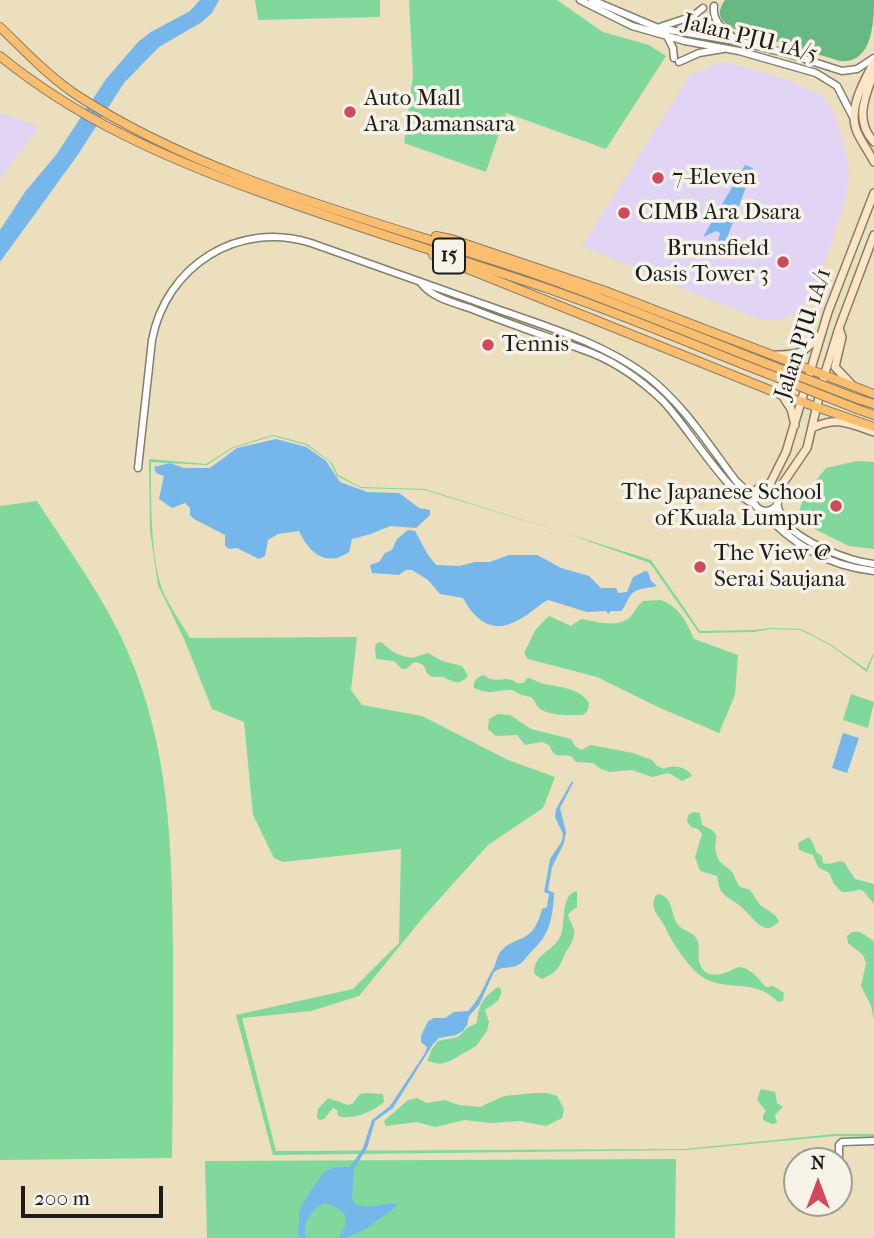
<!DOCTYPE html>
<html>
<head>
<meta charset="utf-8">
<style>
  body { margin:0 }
  #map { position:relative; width:874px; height:1238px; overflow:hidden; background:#ebdfbd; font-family:"IM FELL French Canon",serif }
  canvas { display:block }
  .north { position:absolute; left:783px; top:1147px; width:70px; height:70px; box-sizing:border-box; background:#f7f3e8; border:2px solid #9f9d96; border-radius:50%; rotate:0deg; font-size:19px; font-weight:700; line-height:28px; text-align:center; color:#1c1c1c }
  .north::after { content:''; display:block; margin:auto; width:24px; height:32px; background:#d1495b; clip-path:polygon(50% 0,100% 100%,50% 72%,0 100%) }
  .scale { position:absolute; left:21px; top:1186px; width:142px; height:32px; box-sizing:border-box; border:4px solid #1c1c1c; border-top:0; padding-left:9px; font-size:21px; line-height:24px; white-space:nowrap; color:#1c1c1c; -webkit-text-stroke:5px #f7f3e8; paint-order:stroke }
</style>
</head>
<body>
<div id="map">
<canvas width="874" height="1238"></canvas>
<div class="north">N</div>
<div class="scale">200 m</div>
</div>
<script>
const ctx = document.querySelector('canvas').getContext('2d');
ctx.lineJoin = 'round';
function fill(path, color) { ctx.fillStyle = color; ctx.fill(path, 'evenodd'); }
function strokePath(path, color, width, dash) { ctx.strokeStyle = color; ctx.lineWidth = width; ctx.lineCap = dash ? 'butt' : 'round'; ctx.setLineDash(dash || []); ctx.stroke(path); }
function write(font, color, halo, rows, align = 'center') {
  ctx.font = font + ' "IM FELL French Canon",serif'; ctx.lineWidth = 7; ctx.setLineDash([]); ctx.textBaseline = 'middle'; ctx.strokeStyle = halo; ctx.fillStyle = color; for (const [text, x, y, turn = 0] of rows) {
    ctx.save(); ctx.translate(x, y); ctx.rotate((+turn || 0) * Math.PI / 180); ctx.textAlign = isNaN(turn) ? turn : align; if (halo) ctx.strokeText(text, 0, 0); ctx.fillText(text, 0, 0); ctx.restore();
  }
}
const built = new Path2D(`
  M 722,62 L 759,71 L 792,82 L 823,96 L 834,114 L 843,140 L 849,172 L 846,197 L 833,239 L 819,276 L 806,303 L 794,314 L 779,320 L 763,320 L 720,304 L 582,246 L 691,74 Z
  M 0,113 L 39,127 L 0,178 Z`);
const green = new Path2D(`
  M 255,0 L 380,0 L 380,17 L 258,20 Z
  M 409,0 L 557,0 L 603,32 L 649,45 L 666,56 L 606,149 L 506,113 L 486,172 L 404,143 L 413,75 Z
  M 273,435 L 307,444 L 332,463 L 338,475 L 361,487 L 425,489 L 651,560 L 700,631 L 755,630 L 770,628 L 801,629 L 830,644 L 866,669 L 873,654 L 874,654 L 867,672 L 830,645 L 801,630 L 770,629 L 754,632 L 699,633 L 650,563 L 568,534 L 425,490 L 361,488 L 337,476 L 330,462 L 306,445 L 273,436 L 233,448 L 207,465 L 151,462 C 151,498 150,564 165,596 C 172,610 182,624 190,638 L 357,637 L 351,690 L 362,705 L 422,716 L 508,760 L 555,777 L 543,808 L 488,845 L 425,915 L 359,996 L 311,1011 L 242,1018 L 276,1151 L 684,1149 L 835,1134 L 874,1134 L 874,1137 L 835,1136 L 686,1150 L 273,1155 L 236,1015 L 353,989 L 399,943 L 401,849 L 283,862 L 274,858 L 253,815 L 244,722 L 212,709 L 185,641 L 158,585 L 150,531 L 149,459 L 206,464 L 233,447 Z
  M 857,461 L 874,462 L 874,549 L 849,546 L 796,520 L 805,494 L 826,468 Z
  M 37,501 C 68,549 104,597 127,650 C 170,748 172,847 173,952 C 173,1020 173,1089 172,1158 L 0,1160 L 0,506 Z
  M 661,600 C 680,608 686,621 694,639 L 738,655 L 735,695 L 719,733 L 658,707 L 597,677 L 528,659 L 524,653 L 536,629 L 549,616 L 571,626 L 581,619 C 595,621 615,628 628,619 C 634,614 637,606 643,601 Z
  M 381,642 L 393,652 L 403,656 L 412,658 L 428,653 L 442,661 L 462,666 L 468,676 C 458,687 453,681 443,677 C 439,676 434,678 431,676 C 422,672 430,664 414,662 L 406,669 L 402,669 L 394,661 L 376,659 L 375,647 L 377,643 Z
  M 484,675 C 496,686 505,673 517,683 L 523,683 L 528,678 C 534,679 538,683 544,684 C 560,687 580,688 589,703 L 588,710 L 583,715 C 571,715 552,716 542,710 C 537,708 535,701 531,697 L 521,695 L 512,690 C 497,689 491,696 474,688 C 473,680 477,677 484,675 Z
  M 851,694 L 874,702 L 868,728 L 843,720 Z
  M 498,714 L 510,715 L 531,729 L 571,739 L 575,746 L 581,750 L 591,745 L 633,753 L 652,760 L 657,766 L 664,769 C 673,764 687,767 692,776 L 682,781 L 669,773 L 652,777 L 632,770 L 610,772 L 601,769 L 593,763 L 576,762 L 571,756 C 558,753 556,761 549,745 L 542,742 L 525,745 L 517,735 L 496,736 L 488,729 L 489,719 Z
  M 693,812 L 700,813 L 702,825 C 726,835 711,838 717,856 C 719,864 727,866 732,872 C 735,877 736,882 740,887 L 750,890 L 760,905 L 775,915 L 779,921 C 764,940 752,915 740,906 C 735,901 726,898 722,892 C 718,888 719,882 717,876 L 700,871 L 695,857 L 702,834 L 698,829 L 691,827 L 687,821 L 688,815 Z
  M 809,837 L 814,845 L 816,852 L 822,856 L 823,863 C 831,866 835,860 844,862 L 855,879 L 874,884 L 874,904 C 856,882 866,892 842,892 L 834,884 L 829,873 L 818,867 L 813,855 L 799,850 L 798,843 Z
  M 577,891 L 577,907 L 568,914 C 569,922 575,926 574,935 C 573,941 570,945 567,950 C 559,966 560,971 542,979 L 534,974 C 534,952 553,953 561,935 C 566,921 560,895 577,891 Z
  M 659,894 C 674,898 670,914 678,925 C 685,932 695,932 698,942 C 700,950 697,957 700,964 C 706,982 727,973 738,967 C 752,968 759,980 766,987 L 773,986 L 784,993 L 783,1001 L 778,1002 C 756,979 734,991 708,980 C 690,972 672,942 664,925 C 658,914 650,910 655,896 Z
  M 852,932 L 860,932 L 874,941 L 874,1020 L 871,1006 L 861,986 L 866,963 L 863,955 L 848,943 L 847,936 Z
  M 498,987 L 501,989 C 502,1001 493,1004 485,1010 L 489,1022 L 487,1031 L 476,1046 L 450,1061 L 440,1064 L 427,1061 L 432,1049 L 438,1041 L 458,1037 L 467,1028 L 477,1023 C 478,1006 483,997 498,987 Z
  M 761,1089 L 775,1092 L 777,1103 L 783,1107 L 775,1115 L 777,1123 L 772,1124 L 763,1120 L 763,1115 L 766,1111 L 757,1100 Z
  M 366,1093 L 383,1094 L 384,1102 C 374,1111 351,1121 338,1116 L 337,1110 L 333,1108 L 324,1119 L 319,1120 L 317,1117 L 318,1109 L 328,1098 L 348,1105 L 352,1104 L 360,1094 Z
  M 535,1093 L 547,1093 L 557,1096 L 564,1109 L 562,1118 L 546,1126 L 520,1121 L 491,1123 L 465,1120 L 435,1127 L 417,1122 L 386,1126 L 384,1121 L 408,1100 L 417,1098 L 427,1103 L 444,1100 L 459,1105 L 480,1107 L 504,1096 Z
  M 676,1159 L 675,1238 L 207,1238 L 205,1161 Z`);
const forest = new Path2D(`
  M 725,0 L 874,0 C 874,23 872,64 840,61 L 732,28 C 719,20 716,13 725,0 Z`);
const water = new Path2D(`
  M 200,0 L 219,0 L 212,13 L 202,22 L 159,47 L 124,83 L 77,156 L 0,262 L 0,230 L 25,192 L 56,155 L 106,79 L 138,42 L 151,32 L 190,11 Z
  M 745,165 L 753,168 L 724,246 L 718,241 L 720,233 L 716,231 L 703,237 Z
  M 276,439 L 306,447 L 326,461 L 340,482 L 367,492 L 399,493 L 419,508 L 430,510 L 430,515 L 416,528 L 390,526 L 371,534 L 352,539 L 349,552 C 325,568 309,552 299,531 L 278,534 L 268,540 L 265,556 L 259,559 L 237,548 L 229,549 L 225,546 L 225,535 L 194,519 L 190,515 L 190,508 L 185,503 L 172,508 L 159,499 L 164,476 L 156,473 L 154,467 L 170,463 L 184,468 L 210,468 L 237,448 Z
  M 408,530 L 415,531 L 428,555 L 436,565 L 459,566 L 475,562 L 490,562 L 509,555 L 537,555 L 561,568 L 589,576 L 601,588 L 616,588 L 618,593 L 627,592 L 633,577 L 645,571 L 648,572 L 651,581 L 657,586 C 648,589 636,587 630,596 C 626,601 626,606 621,611 L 611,611 L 608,614 L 606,611 L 587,612 L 548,600 C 538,605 530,614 520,619 C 494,635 476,622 463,598 L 440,594 L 428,580 L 412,570 L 406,570 L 399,575 L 372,573 L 370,565 L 379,562 L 385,553 L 392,550 L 397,539 Z
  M 843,733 L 859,738 L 847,773 L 832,768 Z
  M 572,781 L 573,783 L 560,808 L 566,832 L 564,843 L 552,867 L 548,890 L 554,893 C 553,917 550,935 531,952 C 527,956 524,961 520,964 C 511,970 502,965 494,972 L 479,1005 L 469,1016 L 467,1025 L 463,1031 L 456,1035 L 439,1038 L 433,1044 L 393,1108 L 375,1121 L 367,1148 L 354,1169 L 352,1198 L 355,1204 C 369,1210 381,1203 396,1203 L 397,1206 C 380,1218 359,1238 338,1238 L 345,1227 L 345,1214 L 334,1206 L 324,1203 C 311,1210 302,1223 306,1238 L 300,1238 L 297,1229 C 301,1222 299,1220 299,1213 C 300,1206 322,1172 327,1170 C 334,1167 342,1167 350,1167 L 363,1148 L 372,1120 L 390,1106 L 425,1053 L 427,1047 L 421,1042 L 421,1036 L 428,1021 L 434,1018 L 445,1018 L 454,1012 L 468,1011 C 480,999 485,983 493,969 C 496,965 496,959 499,954 C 515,932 532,948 542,909 L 547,907 L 549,894 L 544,892 L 550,859 L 562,841 L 563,834 L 555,817 L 556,809 Z`);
const tertiary = new Path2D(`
  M 580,0 L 632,26 L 685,41 L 739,51 L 816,73 L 837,86 L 853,117
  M 592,0 L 658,28 L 741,42 L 789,54 L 842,71 L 857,69 L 874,58
  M 714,6 C 712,23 725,30 736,40
  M 660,27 L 693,16 L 703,8
  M 667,36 L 673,48 L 674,58
  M 679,62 L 699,53 L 723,49
  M 421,283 C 432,298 455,303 472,309 C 512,325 552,338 592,353 C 619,364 642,381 662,400 C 685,423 729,496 753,503
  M 138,468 L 152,340 C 166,266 238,220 311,243 C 373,265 435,287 497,309 C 548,327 603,343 647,376 C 684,405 708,444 736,481 L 746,490 L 755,491
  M753 498a13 13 0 1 1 26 0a13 13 0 1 1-26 0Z
  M 777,504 C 779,509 780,516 783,520 C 799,542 848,561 874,564
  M 761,510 C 792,544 827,566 874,571
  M 839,1159 L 839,1145 L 842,1142 L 874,1141`);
const secondary = new Path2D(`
  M 874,62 C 864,82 847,109 857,132 C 862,143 869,152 874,162
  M 874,72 C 865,97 854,120 874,142
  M 839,328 L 842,337 L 835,367 L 852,385
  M 776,355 C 799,355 804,353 819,336
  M 782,395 L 791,409 L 795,425
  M 814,427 C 838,416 850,424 874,432
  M 769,486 L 786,452 L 828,312 L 874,193
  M 777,492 L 807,448 L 824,376 L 839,328 L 874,235`);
const primary = new Path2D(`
  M 0,27 C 24,50 47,75 75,94 C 204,179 371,219 517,268 C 607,298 695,336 783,370
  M 0,56 C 76,118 165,158 257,191 C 346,224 438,252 528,282 C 614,310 697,347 781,379
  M 436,236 L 451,239 L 605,291 L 874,394
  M 433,255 L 782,395 L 874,427
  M 775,391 L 783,391 L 792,385 L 795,375 L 793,369
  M 858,399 L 874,404
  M 857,409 L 874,415`);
const primaryBridge = new Path2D(`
  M 783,370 L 858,399
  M 781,379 L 857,409`);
const markers = [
  [350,112,7,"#d1495b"],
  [658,178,7,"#d1495b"],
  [624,213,7,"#d1495b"],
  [783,262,7,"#d1495b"],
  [488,345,7,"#d1495b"],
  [836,506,7,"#d1495b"],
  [700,567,7,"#d1495b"]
];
const shields = [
  [449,256,32]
];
const shieldNames = [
  ["15",449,256]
];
const streetNames = [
  ["Jalan PJU 1A/5",750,39,14],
  ["Jalan PJU 1A/1",804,334,-72]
];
const poiNames = [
  ["Auto Mall",364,99],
  ["Ara Damansara",364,125],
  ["7-Eleven",672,178],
  ["CIMB Ara Dsara",638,213],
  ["Brunsfield",769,249,"right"],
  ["Oasis Tower 3",769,275,"right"],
  ["Tennis",502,345],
  ["The Japanese School",822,493,"right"],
  ["of Kuala Lumpur",822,519,"right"],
  ["The View @",714,554],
  ["Serai Saujana",714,580]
];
fill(built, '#e1d4f4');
fill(green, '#81d89c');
fill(forest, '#68b884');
fill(water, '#75b7ea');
strokePath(tertiary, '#847e6c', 9);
strokePath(secondary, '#847e6c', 10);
strokePath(primary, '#847e6c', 10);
strokePath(tertiary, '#fff', 6);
strokePath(secondary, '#fde5c5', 7);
strokePath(primary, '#fbbd6e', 8);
strokePath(primaryBridge, '#847e6c', 10, []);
strokePath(primaryBridge, '#fbbd6e', 8);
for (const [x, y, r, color] of markers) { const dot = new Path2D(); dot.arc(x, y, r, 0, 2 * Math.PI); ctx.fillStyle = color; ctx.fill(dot); strokePath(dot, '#f7f3e8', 2.5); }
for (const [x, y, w] of shields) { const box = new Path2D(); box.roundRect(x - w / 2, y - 17.5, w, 35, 5); ctx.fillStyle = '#f7f3e8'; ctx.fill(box); strokePath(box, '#1c1c1c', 2); }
write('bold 21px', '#1c1c1c', null, shieldNames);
write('23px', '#1c1c1c', '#f7f3e8', streetNames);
write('23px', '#1c1c1c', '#f7f3e8', poiNames, 'left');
</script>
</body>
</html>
